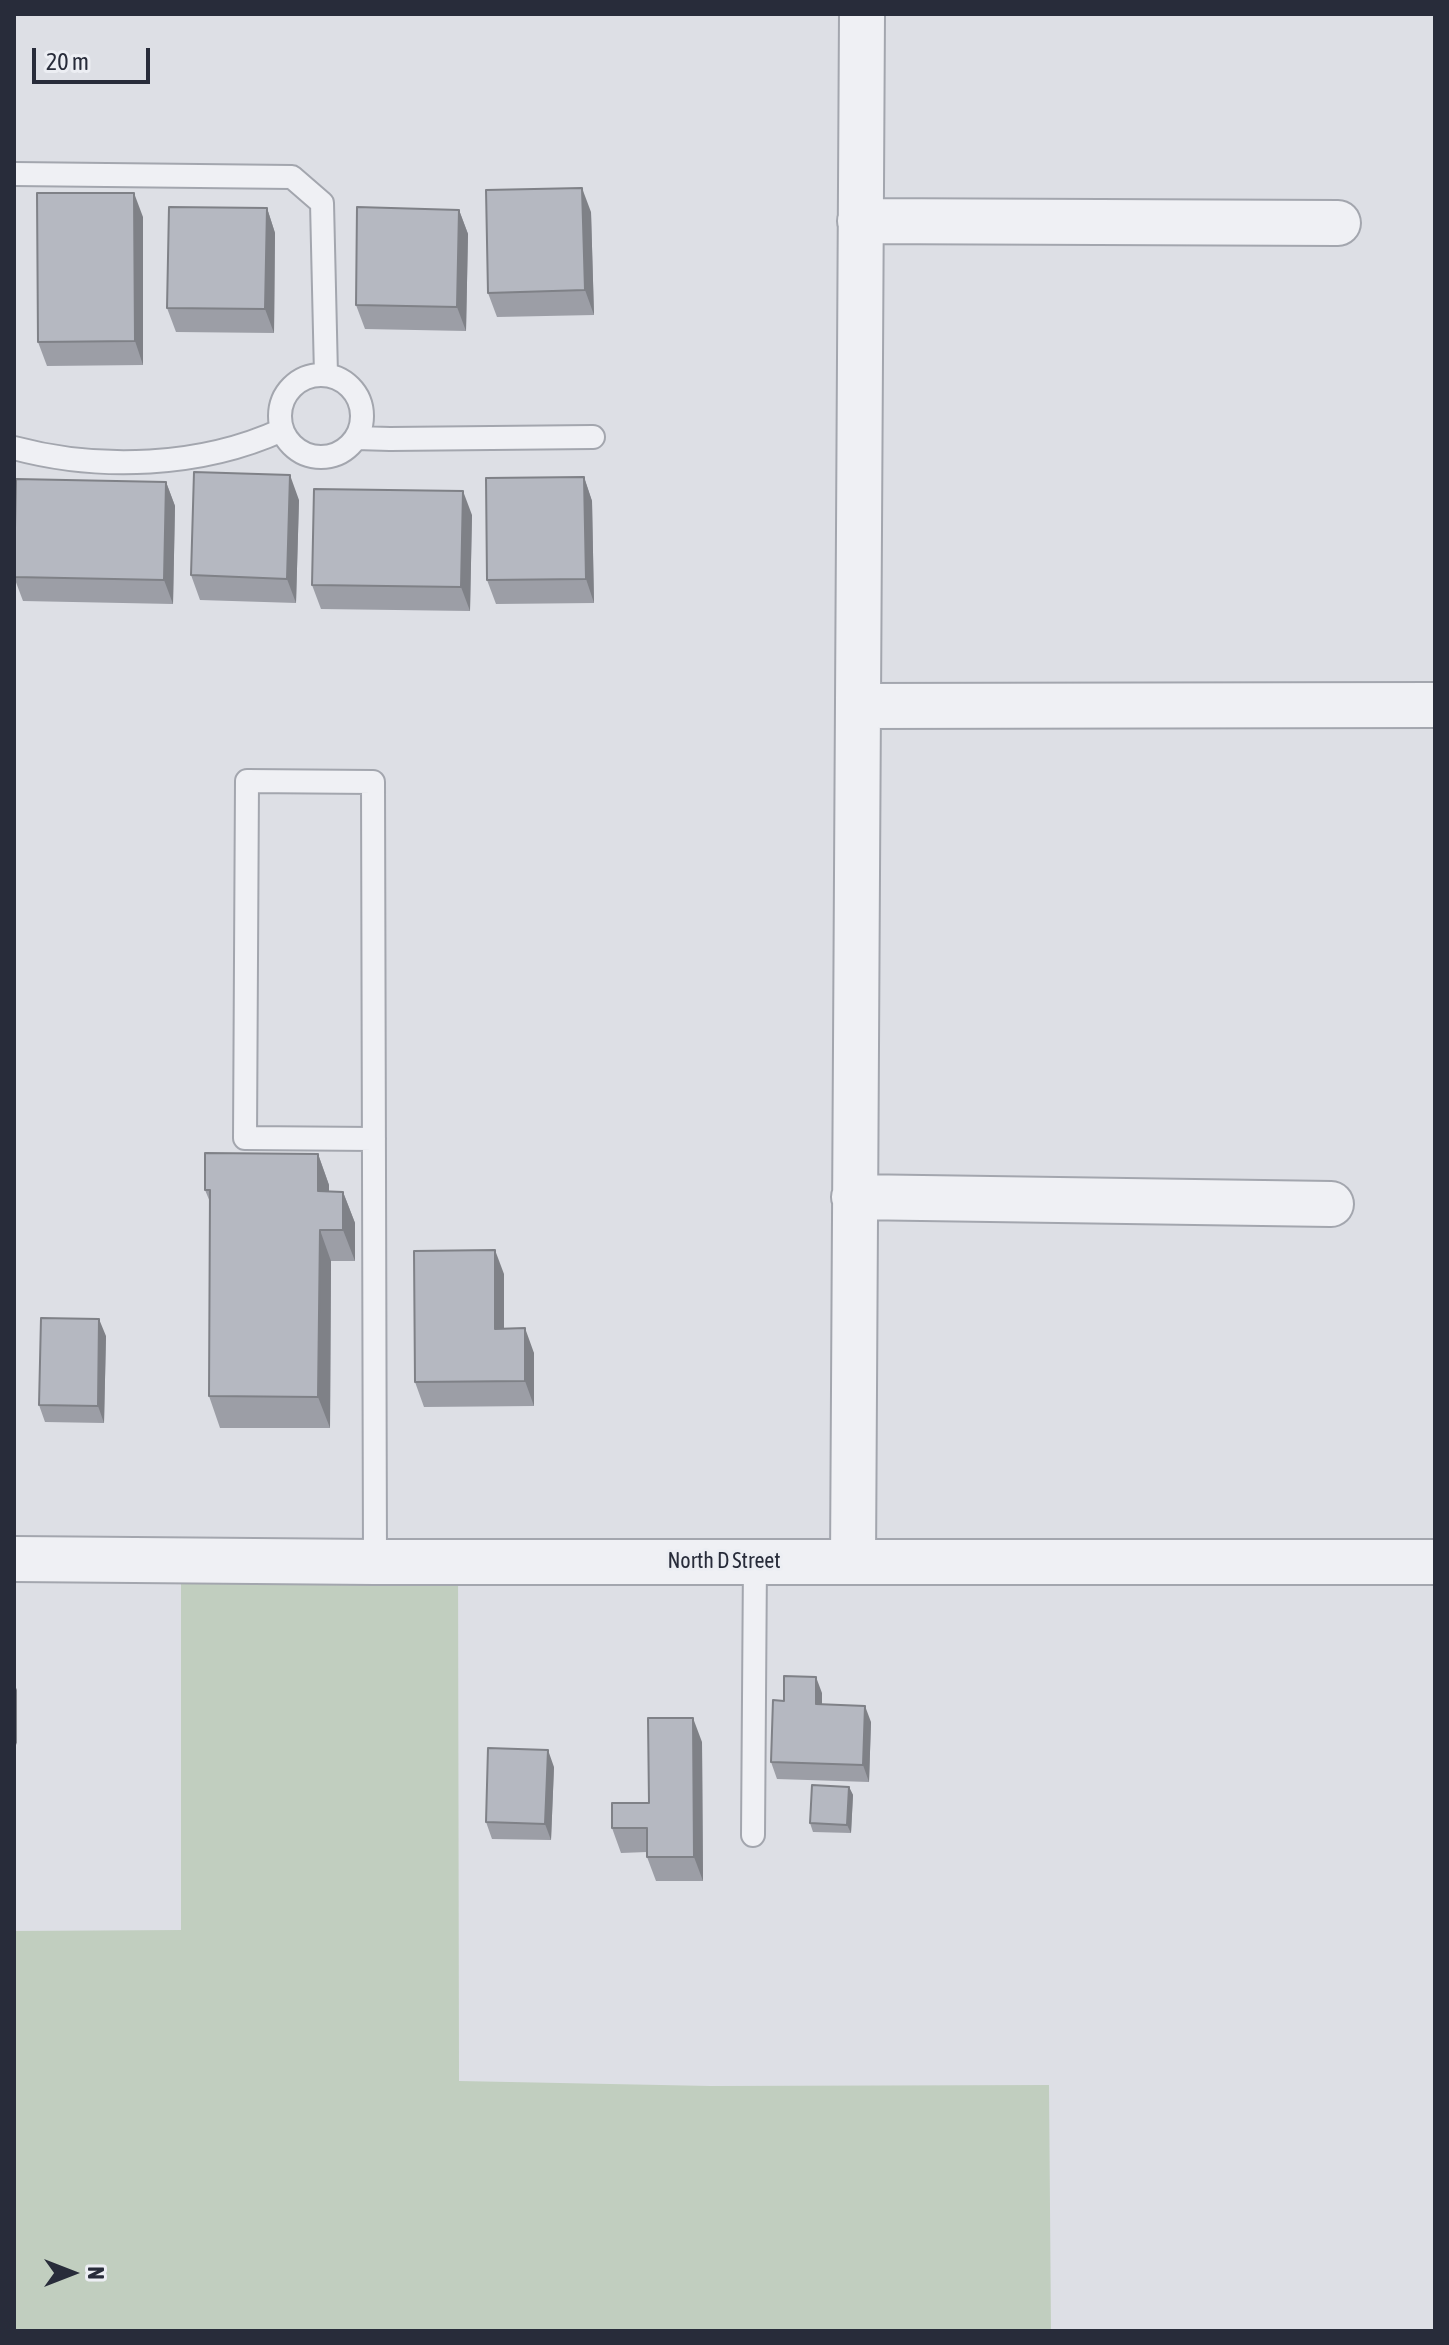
<!DOCTYPE html>
<html>
<head>
<meta charset="utf-8">
<style>
  body { margin:0 }
  #map { position:relative; width:1449px; height:2345px; overflow:hidden; background:#dddfe5; font-family:"Asap Condensed",sans-serif }
  canvas { display:block }
  .frame { position:absolute; inset:0; border:16px solid #282c3a; pointer-events:none }
  .north { position:absolute; left:32px; top:2233px; width:80px; height:80px; -webkit-text-stroke:6px #eceef3; paint-order:stroke; rotate:90deg; font-size:22px; font-weight:700; line-height:32px; text-align:center; color:#282c3a }
  .north::after { content:''; display:block; margin:auto; width:28px; height:36px; background:#282c3a; clip-path:polygon(50% 0,100% 100%,50% 72%,0 100%) }
  .scale { position:absolute; left:32px; top:48px; width:118px; height:36px; box-sizing:border-box; border:4px solid #282c3a; border-top:0; padding-left:10px; font-size:24px; line-height:28px; white-space:nowrap; color:#282c3a; -webkit-text-stroke:6px #eceef3; paint-order:stroke }
</style>
</head>
<body>
<div id="map">
<canvas width="1449" height="2345"></canvas>
<div class="frame"></div>
<div class="north">N</div>
<div class="scale">20 m</div>
</div>
<script>
const ctx = document.querySelector('canvas').getContext('2d');
ctx.lineJoin = 'round';
function fill(path, color) { ctx.fillStyle = color; ctx.fill(path, 'evenodd'); }
function strokePath(path, color, width, dash) { ctx.strokeStyle = color; ctx.lineWidth = width; ctx.lineCap = dash ? 'butt' : 'round'; ctx.setLineDash(dash || []); ctx.stroke(path); }
function write(font, color, halo, rows, align = 'center') {
  ctx.font = font + ' "Asap Condensed",sans-serif'; ctx.lineWidth = 6; ctx.setLineDash([]); ctx.textBaseline = 'middle'; ctx.strokeStyle = halo; ctx.fillStyle = color; for (const [text, x, y, turn = 0] of rows) {
    ctx.save(); ctx.translate(x, y); ctx.rotate((+turn || 0) * Math.PI / 180); ctx.textAlign = isNaN(turn) ? turn : align; if (halo) ctx.strokeText(text, 0, 0); ctx.fillText(text, 0, 0); ctx.restore();
  }
}
const green = new Path2D(`
  M 181,1551 L 458,1551 L 459,2081 L 711,2086 L 1049,2085 L 1051,2331 L 14,2331 L 14,1931 L 181,1930 Z`);
const service = new Path2D(`
  M 14,174 L 292,177 L 322,203 L 326,375
  M280 416a41 41 0 1 1 82 0a41 41 0 1 1-82 0Z
  M 356,438 L 390,439 L 593,437
  M 14,448 C 100,471 201,467 282,430
  M 374,1139 L 245,1138 L 247,781 L 373,782 L 375,1562
  M 753,1835 L 755,1561`);
const minor = new Path2D(`
  M 860,221 L 1338,223
  M 858,706 L 1435,705
  M 854,1197 L 1331,1204
  M 853,1561 L 862,14`);
const tertiary = new Path2D(`
  M 14,1559 L 375,1562 L 1435,1562`);
const wall = new Path2D(`
  M 267,208 L 275,233 L 274,333 L 176,332 L 167,308 Z
  M 459,210 L 468,234 L 466,331 L 365,329 L 356,305 Z
  M 591,212 L 594,315 L 497,317 L 488,293 Z
  M 143,217 L 143,365 L 47,366 L 38,342 Z
  M 584,477 L 592,501 L 594,603 L 496,604 L 487,580 Z
  M 166,482 L 175,506 L 173,604 L 23,601 L 14,577 Z
  M 299,500 L 296,603 L 200,600 L 191,575 Z
  M 472,515 L 470,611 L 321,609 L 312,585 Z
  M 318,1154 L 329,1185 L 329,1192 L 343,1192 L 355,1223 L 355,1261 L 331,1261 L 330,1428 L 220,1428 L 209,1396 L 210,1202 L 205,1190 Z
  M 504,1274 L 504,1329 L 534,1353 L 534,1406 L 424,1407 L 415,1382 Z
  M 106,1336 L 104,1423 L 45,1422 L 39,1405 Z
  M 822,1693 L 822,1704 L 871,1722 L 869,1782 L 777,1779 L 771,1762 Z
  M 702,1742 L 703,1881 L 656,1881 L 647,1857 L 647,1852 L 621,1853 L 612,1828 L 649,1803 Z
  M 554,1767 L 551,1840 L 492,1839 L 486,1822 Z
  M 849,1787 L 853,1795 L 851,1833 L 813,1832 L 810,1823 Z`);
const shadedWall = new Path2D(`
  M 582,188 L 591,212 L 594,315 L 585,290 Z
  M 134,193 L 143,217 L 143,365 L 135,341 Z
  M 267,208 L 275,233 L 274,333 L 265,309 Z
  M 459,210 L 468,234 L 466,331 L 457,307 Z
  M 290,475 L 299,500 L 296,603 L 287,579 Z
  M 584,477 L 592,501 L 594,603 L 586,579 Z
  M 166,482 L 175,506 L 173,604 L 164,580 Z
  M 463,491 L 472,515 L 470,611 L 461,587 Z
  M 318,1154 L 329,1185 L 329,1223 L 318,1191 Z
  M 343,1192 L 355,1223 L 355,1261 L 343,1230 Z
  M 320,1230 L 331,1261 L 330,1428 L 318,1397 Z
  M 495,1250 L 504,1274 L 504,1353 L 495,1329 Z
  M 99,1319 L 106,1336 L 104,1423 L 98,1406 Z
  M 525,1328 L 534,1353 L 534,1406 L 525,1381 Z
  M 816,1677 L 822,1693 L 822,1721 L 816,1704 Z
  M 14,1683 L 17,1690 L 17,1745 L 14,1738 Z
  M 865,1706 L 871,1722 L 869,1782 L 863,1765 Z
  M 693,1718 L 702,1742 L 703,1881 L 694,1857 Z
  M 548,1750 L 554,1767 L 551,1840 L 545,1824 Z
  M 849,1787 L 853,1795 L 851,1833 L 847,1825 Z`);
const building = new Path2D(`
  M 582,188 L 585,290 L 488,293 L 486,190 Z
  M 37,193 L 134,193 L 135,341 L 38,342 Z
  M 169,207 L 267,208 L 265,309 L 167,308 Z
  M 357,207 L 459,210 L 457,307 L 356,305 Z
  M 194,472 L 290,475 L 287,579 L 191,575 Z
  M 584,477 L 586,579 L 487,580 L 486,478 Z
  M 16,479 L 166,482 L 164,580 L 14,577 Z
  M 314,489 L 463,491 L 461,587 L 312,585 Z
  M 205,1153 L 318,1154 L 318,1191 L 343,1192 L 343,1230 L 320,1230 L 318,1397 L 209,1396 L 210,1190 L 205,1190 Z
  M 495,1250 L 495,1329 L 525,1328 L 525,1381 L 415,1382 L 414,1251 Z
  M 41,1318 L 99,1319 L 98,1406 L 39,1405 Z
  M 784,1676 L 816,1677 L 816,1704 L 865,1706 L 863,1765 L 771,1762 L 773,1700 L 784,1701 Z
  M 648,1718 L 693,1718 L 694,1857 L 647,1857 L 647,1828 L 612,1828 L 612,1803 L 649,1803 Z
  M 488,1748 L 548,1750 L 545,1824 L 486,1822 Z
  M 812,1785 L 849,1787 L 847,1825 L 810,1823 Z`);
const streetNames = [
  ["North D Street",724,1561]
];
fill(green, '#c1cebf');
strokePath(service, '#a3a6ae', 26);
strokePath(minor, '#a3a6ae', 48);
strokePath(tertiary, '#a3a6ae', 48);
strokePath(service, '#eff0f4', 22);
strokePath(minor, '#eff0f4', 44);
strokePath(tertiary, '#eff0f4', 44);
fill(wall, '#9c9ea6');
fill(shadedWall, '#7f8187');
fill(building, '#b5b8c1');
strokePath(building, '#7f8187', 2);
write('22px', '#282c3a', '#eceef3', streetNames);
</script>
</body>
</html>
